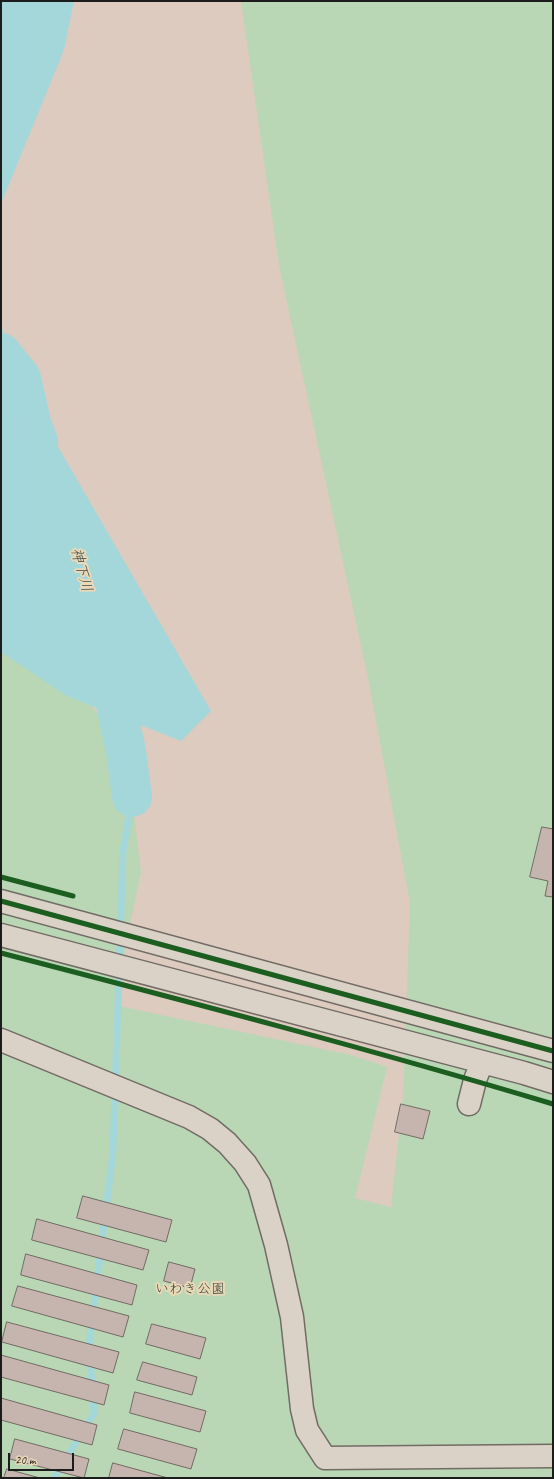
<!DOCTYPE html>
<html>
<head>
<meta charset="utf-8">
<style>
  body { margin:0 }
  #map { position:relative; width:554px; height:1479px; overflow:hidden; background:#dccbbe; font-family:Caveat,sans-serif }
  canvas { display:block }
  .frame { position:absolute; inset:0; border:2px solid #1c1c1c; pointer-events:none }
  .scale { position:absolute; left:8px; top:1453px; width:66px; height:18px; box-sizing:border-box; border:2px solid #1c1c1c; border-top:0; padding-left:5px; font-size:12px; line-height:14px; white-space:nowrap; color:#1c1c1c; -webkit-text-stroke:3px #ebd8b6; paint-order:stroke }
</style>
</head>
<body>
<div id="map">
<canvas width="554" height="1479"></canvas>
<div class="frame"></div>
<div class="scale">20 m</div>
</div>
<script>
const ctx = document.querySelector('canvas').getContext('2d');
ctx.lineJoin = 'round';
function fill(path, color) { ctx.fillStyle = color; ctx.fill(path, 'evenodd'); }
function strokePath(path, color, width, dash) { ctx.strokeStyle = color; ctx.lineWidth = width; ctx.lineCap = dash ? 'butt' : 'round'; ctx.setLineDash(dash || []); ctx.stroke(path); }
function write(font, color, halo, rows, align = 'center') {
  ctx.font = font + ' Caveat,"Klee One",sans-serif'; ctx.lineWidth = 4; ctx.setLineDash([]); ctx.textBaseline = 'middle'; ctx.strokeStyle = halo; ctx.fillStyle = color; for (const [text, x, y, turn = 0] of rows) {
    ctx.save(); ctx.translate(x, y); ctx.rotate((+turn || 0) * Math.PI / 180); ctx.textAlign = isNaN(turn) ? turn : align; if (halo) ctx.strokeText(text, 0, 0); ctx.fillText(text, 0, 0); ctx.restore();
  }
}
const green = new Path2D(`
  M 241,1 L 553,1 L 553,1478 L 1,1478 L 1,531 L 129,775 L 141,871 L 114,1005 L 351,1055 L 387,1067 L 355,1198 L 391,1207 L 403,1099 L 410,903 L 368,678 L 279,265 Z`);
const water = new Path2D(`
  M 1,1 L 74,1 L 64,50 L 1,204 Z
  M 1,324 L 13,369 L 211,711 L 181,741 L 67,696 L 1,652 Z`);
const stream = new Path2D(`
  M 54,1478 L 94,1413 L 89,1345 L 113,1152 L 123,851 L 132,797`);
const river = new Path2D(`
  M 1,353 L 21,378 L 31,423 L 38,442
  M 107,663 L 126,751 L 132,797`);
const building = new Path2D(`
  M 542,827 L 553,829 L 553,897 L 545,896 L 548,881 L 530,877 Z
  M 401,1104 L 430,1111 L 423,1139 L 395,1132 Z
  M 83,1196 L 172,1220 L 166,1242 L 77,1218 Z
  M 37,1219 L 149,1250 L 143,1270 L 32,1240 Z
  M 26,1254 L 137,1285 L 132,1305 L 21,1275 Z
  M 169,1262 L 195,1269 L 190,1288 L 164,1281 Z
  M 18,1286 L 129,1316 L 123,1337 L 12,1306 Z
  M 7,1322 L 119,1352 L 113,1373 L 2,1342 Z
  M 152,1324 L 206,1338 L 200,1359 L 146,1344 Z
  M 1,1355 L 109,1385 L 104,1405 L 1,1377 Z
  M 143,1362 L 197,1377 L 192,1395 L 137,1380 Z
  M 135,1392 L 206,1411 L 200,1432 L 130,1413 Z
  M 1,1398 L 97,1425 L 92,1445 L 1,1420 Z
  M 124,1429 L 197,1449 L 191,1469 L 118,1449 Z
  M 15,1439 L 89,1459 L 84,1478 L 10,1459 Z
  M 113,1463 L 168,1478 L 109,1478 Z
  M 7,1469 L 40,1478 L 4,1478 Z`);
const minor = new Path2D(`
  M 1,901 L 553,1051
  M 1,935 L 524,1073 L 553,1082
  M 1,1040 L 189,1117 L 210,1129 L 227,1143 L 245,1163 L 259,1185 L 276,1245 L 292,1317 L 302,1409 L 307,1430 L 325,1458 L 553,1456
  M 469,1104 L 475,1080 L 482,1062`);
const cycleway = new Path2D(`
  M 1,877 L 73,896
  M 1,901 L 553,1051
  M 1,953 C 186,1001 370,1049 553,1104`);
const parkNames = [
  ["いわき公園",190,1289]
];
const waterNames = [
  ["神下川",81,570,75]
];
fill(green, '#b9d7b5');
fill(water, '#a4d7da');
strokePath(stream, '#a4d7da', 7);
strokePath(river, '#a4d7da', 40);
fill(building, '#c6b5ae');
strokePath(building, '#726b65', 1);
strokePath(minor, '#726b65', 25);
strokePath(minor, '#dad2c6', 22);
strokePath(cycleway, '#1b5e20', 5);
write('14px', '#364339', '#ebd8b6', parkNames);
write('italic 15px', '#384c4e', '#ebd8b6', waterNames);
</script>
</body>
</html>
